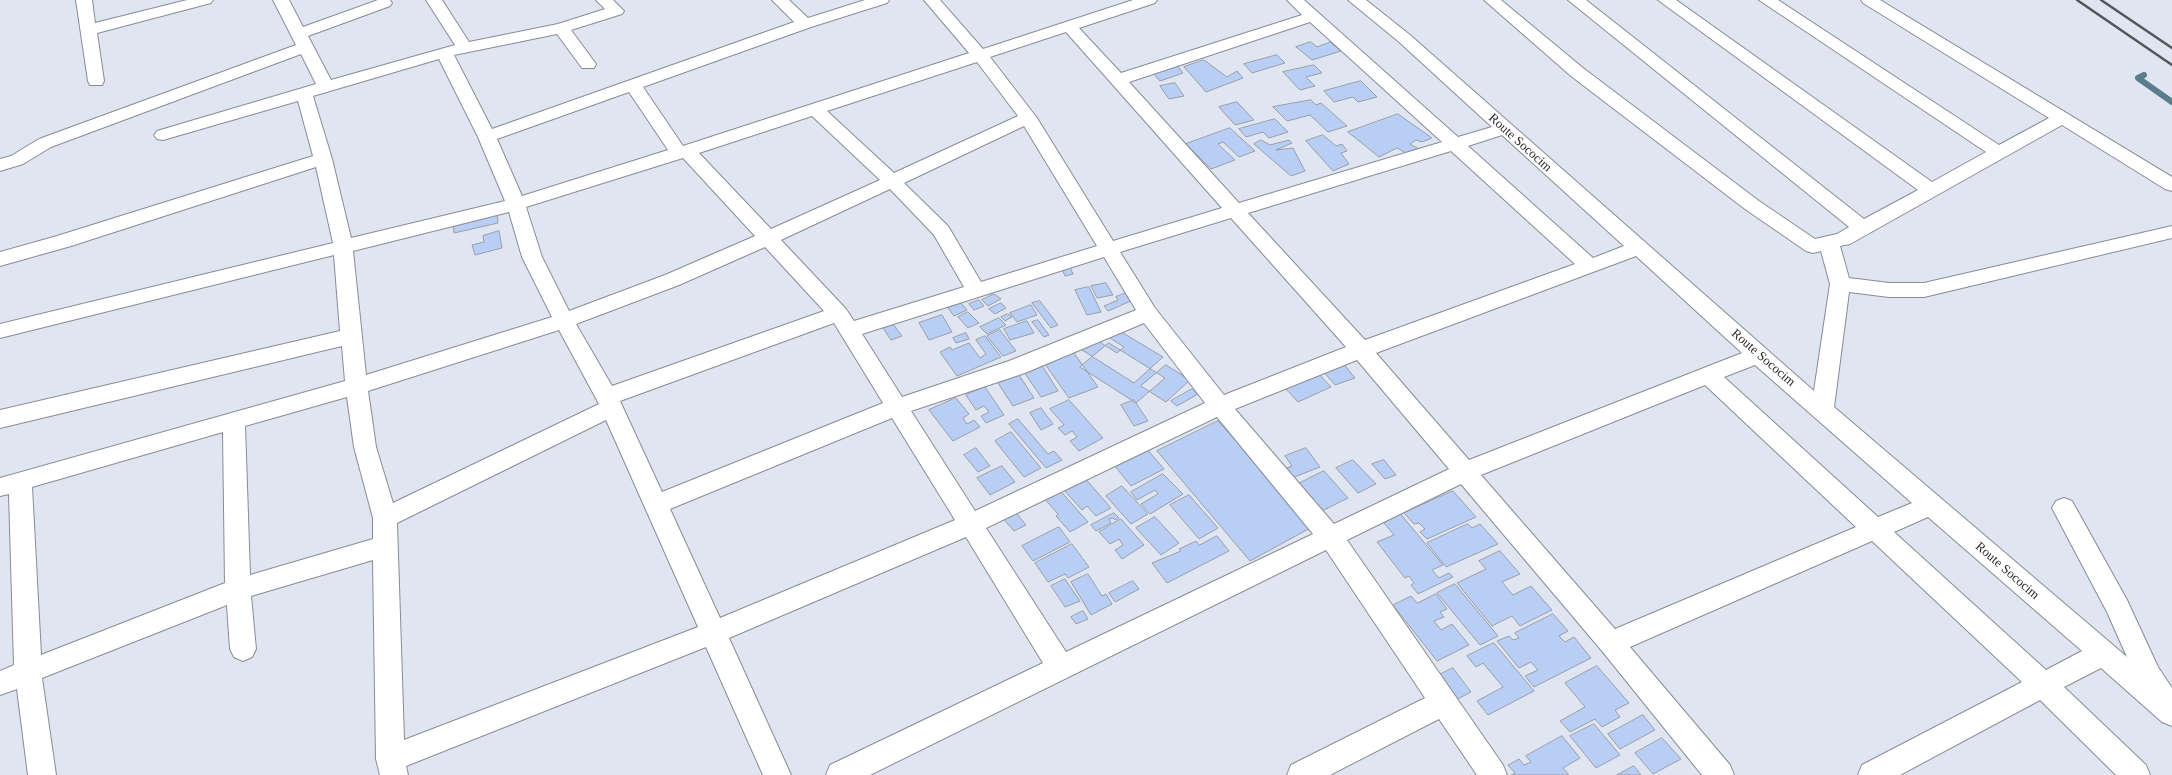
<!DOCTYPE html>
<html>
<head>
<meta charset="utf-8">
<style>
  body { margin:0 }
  canvas { display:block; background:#e0e6f1 }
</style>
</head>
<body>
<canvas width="2172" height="775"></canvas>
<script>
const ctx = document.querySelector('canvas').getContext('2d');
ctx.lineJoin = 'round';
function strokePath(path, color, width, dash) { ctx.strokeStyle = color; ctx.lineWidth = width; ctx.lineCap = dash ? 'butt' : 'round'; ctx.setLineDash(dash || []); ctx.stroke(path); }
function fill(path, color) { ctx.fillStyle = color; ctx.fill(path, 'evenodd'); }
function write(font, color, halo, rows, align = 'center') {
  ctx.font = font + ' Georgia,serif'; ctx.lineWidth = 3; ctx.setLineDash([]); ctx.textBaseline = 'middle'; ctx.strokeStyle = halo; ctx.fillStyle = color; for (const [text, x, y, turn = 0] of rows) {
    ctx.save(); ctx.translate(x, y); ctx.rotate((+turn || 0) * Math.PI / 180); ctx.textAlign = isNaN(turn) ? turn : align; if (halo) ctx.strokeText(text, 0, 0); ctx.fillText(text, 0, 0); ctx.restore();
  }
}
const stream = new Path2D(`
  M 2144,75 L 2138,78 L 2172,102`);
const building = new Path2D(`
  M 1311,42 L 1317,47 L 1330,42 L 1341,51 L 1312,60 L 1296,47 Z
  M 1277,55 L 1285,63 L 1252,73 L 1244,64 Z
  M 1204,60 L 1227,77 L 1237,71 L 1243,78 L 1206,92 L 1184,67 Z
  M 1177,65 L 1183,73 L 1160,81 L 1153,73 Z
  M 1314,65 L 1322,73 L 1306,77 L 1315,86 L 1300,90 L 1283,72 Z
  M 1361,81 L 1377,97 L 1358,102 L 1353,97 L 1334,102 L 1324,91 Z
  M 1175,83 L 1184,96 L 1169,99 L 1160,86 Z
  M 1311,100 L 1316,105 L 1321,103 L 1347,126 L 1328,132 L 1310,115 L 1287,121 L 1273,107 Z
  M 1237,102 L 1254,120 L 1235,125 L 1219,107 Z
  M 1398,114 L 1432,138 L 1422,142 L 1416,140 L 1410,144 L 1419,149 L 1406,153 L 1397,148 L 1379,157 L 1348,132 Z
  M 1275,119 L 1288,132 L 1269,138 L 1263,132 L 1246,137 L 1239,129 Z
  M 1230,128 L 1255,151 L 1239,157 L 1223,142 L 1218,144 L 1235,160 L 1211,169 L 1186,144 Z
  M 1323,135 L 1336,146 L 1342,144 L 1347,151 L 1341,153 L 1349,164 L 1333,171 L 1306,141 Z
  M 1261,140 L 1270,145 L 1289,140 L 1292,143 L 1276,150 L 1293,148 L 1305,171 L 1291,176 L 1254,144 Z
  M 497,212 L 498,223 L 454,233 L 453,222 Z
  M 499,231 L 502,248 L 475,255 L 472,245 L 484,242 L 483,236 Z
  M 1070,267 L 1073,274 L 1065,276 L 1062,269 Z
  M 1106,283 L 1113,295 L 1097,298 L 1091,286 Z
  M 1089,287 L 1101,312 L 1087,315 L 1075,290 Z
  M 1133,290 L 1140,297 L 1108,311 L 1104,306 L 1118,300 L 1116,297 Z
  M 994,294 L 1001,299 L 988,306 L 982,300 Z
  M 979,300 L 984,306 L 974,310 L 969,304 Z
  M 1040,301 L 1058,325 L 1051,328 L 1032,303 Z
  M 961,303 L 967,310 L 954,316 L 948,308 Z
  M 1001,303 L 1006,308 L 995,314 L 989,309 Z
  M 1031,305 L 1037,315 L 1017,322 L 1010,313 Z
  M 968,312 L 979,323 L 968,328 L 958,317 Z
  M 1008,314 L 1012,317 L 1005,321 L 1001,317 Z
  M 942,315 L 952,332 L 929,340 L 919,323 Z
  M 999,318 L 1006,325 L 987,334 L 980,327 Z
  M 1038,320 L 1049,335 L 1044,337 L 1032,322 Z
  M 1027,321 L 1034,333 L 1010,340 L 1004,329 Z
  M 893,324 L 902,336 L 891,340 L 883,328 Z
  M 1108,324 L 1163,357 L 1134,383 L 1079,348 L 1092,337 L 1117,353 L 1124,347 L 1099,331 Z
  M 1000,330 L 1016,351 L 1003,356 L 987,336 Z
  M 966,333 L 969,339 L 956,343 L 953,338 Z
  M 985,336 L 1001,357 L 957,376 L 940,352 L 950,347 L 952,350 L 969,343 L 980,358 L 986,354 L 976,340 Z
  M 1109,343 L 1165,378 L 1136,403 L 1080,367 Z
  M 1069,346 L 1098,387 L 1069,398 L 1040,357 Z
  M 1038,359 L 1058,391 L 1041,397 L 1020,366 Z
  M 1342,362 L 1355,378 L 1335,385 L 1322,370 Z
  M 1166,365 L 1190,380 L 1166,402 L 1141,386 Z
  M 1318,373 L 1331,387 L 1298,402 L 1285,388 Z
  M 1019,375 L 1034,398 L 1013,406 L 998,383 Z
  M 985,387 L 1004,415 L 986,423 L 981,416 L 989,412 L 984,406 L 976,410 L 966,395 Z
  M 1192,389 L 1198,394 L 1177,406 L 1171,401 Z
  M 956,398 L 969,414 L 963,418 L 967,424 L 974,420 L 980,427 L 953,441 L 929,410 Z
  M 1069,400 L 1103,438 L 1079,451 L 1070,441 L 1077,437 L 1072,431 L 1065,435 L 1058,428 L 1064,425 L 1050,409 Z
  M 1134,400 L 1148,421 L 1134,426 L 1121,405 Z
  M 1041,408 L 1053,424 L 1041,430 L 1030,413 Z
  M 1018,419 L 1048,454 L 1054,451 L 1062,460 L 1046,468 L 1009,424 Z
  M 1218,421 L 1314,526 L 1250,561 L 1157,451 Z
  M 1011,432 L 1041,468 L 1024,477 L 995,441 Z
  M 976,448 L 990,466 L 978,472 L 964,455 Z
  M 1146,448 L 1164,469 L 1131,486 L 1114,465 Z
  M 1306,448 L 1320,467 L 1289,479 L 1282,470 L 1292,466 L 1285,456 Z
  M 1353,460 L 1376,484 L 1358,493 L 1336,468 Z
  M 1384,460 L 1396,475 L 1385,479 L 1372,464 Z
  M 1002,466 L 1015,482 L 990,495 L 977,478 Z
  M 1324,471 L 1348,498 L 1318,513 L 1294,486 Z
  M 1163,474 L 1183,494 L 1150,514 L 1141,504 L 1158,494 L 1155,490 L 1137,500 L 1131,492 Z
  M 1083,476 L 1111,508 L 1096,516 L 1087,506 L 1082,510 L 1062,488 Z
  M 1122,486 L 1148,514 L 1131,524 L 1106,496 Z
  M 1057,487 L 1088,522 L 1070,532 L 1056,516 L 1058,514 L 1042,496 Z
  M 1453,491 L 1476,517 L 1427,539 L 1420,532 L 1425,529 L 1419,523 L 1414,524 L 1404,513 Z
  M 1189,495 L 1218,528 L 1199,539 L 1170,505 Z
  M 1013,509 L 1026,525 L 1014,531 L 1001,516 Z
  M 1398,511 L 1443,565 L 1432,570 L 1439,578 L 1449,573 L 1453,577 L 1418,594 L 1411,585 L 1414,583 L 1409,576 L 1405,578 L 1377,542 L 1394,535 L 1380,518 Z
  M 1114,513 L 1119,518 L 1115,520 L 1113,518 L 1109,519 L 1111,523 L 1096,531 L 1091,525 Z
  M 1155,517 L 1179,543 L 1161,555 L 1136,528 Z
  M 1121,519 L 1144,545 L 1122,559 L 1115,550 L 1123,545 L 1119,539 L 1110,544 L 1099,532 Z
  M 1468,524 L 1472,528 L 1480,524 L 1498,544 L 1446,567 L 1427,543 Z
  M 1059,527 L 1070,542 L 1033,561 L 1022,546 Z
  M 1217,536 L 1229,551 L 1167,583 L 1152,563 L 1181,551 L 1179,549 L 1196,541 L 1199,545 Z
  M 1072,544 L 1089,567 L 1068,578 L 1065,574 L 1048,582 L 1035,563 Z
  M 1500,551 L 1520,574 L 1502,582 L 1513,595 L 1531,586 L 1552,610 L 1520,626 L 1512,616 L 1492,626 L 1457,583 L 1486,569 L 1479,561 Z
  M 1088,574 L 1102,596 L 1106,594 L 1112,604 L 1091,615 L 1071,582 Z
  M 1065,579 L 1080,601 L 1065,607 L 1051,586 Z
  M 1133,581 L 1139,589 L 1115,602 L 1109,593 Z
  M 1455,584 L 1498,636 L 1480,645 L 1437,593 Z
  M 1436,594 L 1447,609 L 1440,612 L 1444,617 L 1434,621 L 1441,630 L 1452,624 L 1469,645 L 1437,661 L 1393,605 L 1411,596 L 1417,603 Z
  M 1083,611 L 1088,619 L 1076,624 L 1071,617 Z
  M 1553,614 L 1568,631 L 1559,636 L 1565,642 L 1574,637 L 1591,658 L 1534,687 L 1525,676 L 1538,670 L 1531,662 L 1519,668 L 1497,641 L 1509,636 L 1513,640 L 1519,638 L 1515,633 Z
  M 1494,643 L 1534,691 L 1488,715 L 1477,701 L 1503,687 L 1483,663 L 1476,667 L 1467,656 Z
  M 1597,666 L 1629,703 L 1615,710 L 1620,717 L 1602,727 L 1595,719 L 1570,732 L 1560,721 L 1585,707 L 1565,683 Z
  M 1453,668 L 1471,692 L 1450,703 L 1431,679 Z
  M 1643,715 L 1655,730 L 1620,749 L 1608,734 Z
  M 1594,724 L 1620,755 L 1596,768 L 1570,736 Z
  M 1562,736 L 1580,758 L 1563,768 L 1569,775 L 1511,775 L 1515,773 L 1508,765 L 1519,759 L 1524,765 L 1531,762 L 1526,756 Z
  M 1662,738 L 1681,759 L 1653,774 L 1635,753 Z
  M 1634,766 L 1641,775 L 1617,775 Z`);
const minor = new Path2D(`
  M 76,0 L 92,0 L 95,23 L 187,0 L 213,0 L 211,3 L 97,33 L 104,81 L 102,85 L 90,85 L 88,81 Z
  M 273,0 L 289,0 L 303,27 L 378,0 L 390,0 L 392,3 L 390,6 L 308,36 L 331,80 L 455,45 L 426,0 L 442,0 L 469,42 L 558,24 L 605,9 L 596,0 L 613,0 L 624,11 L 622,14 L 571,30 L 596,64 L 594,68 L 582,68 L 557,34 L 454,55 L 492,129 L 794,22 L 772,0 L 789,0 L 808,18 L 865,0 L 889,0 L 887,3 L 811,27 L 643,87 L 683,146 L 969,53 L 924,0 L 940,0 L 983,49 L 1133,0 L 1157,0 L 1155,3 L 1079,28 L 1121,73 L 1302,15 L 1287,0 L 1304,0 L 1458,137 L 1492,127 L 1398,41 L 1348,0 L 1366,0 L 1410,35 L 1814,391 L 1830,284 L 1821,251 L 1813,253 L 1806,251 L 1745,209 L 1571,76 L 1484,0 L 1501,0 L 1583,68 L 1759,201 L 1815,239 L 1837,234 L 1849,227 L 1568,0 L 1586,0 L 1864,219 L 1918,190 L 1658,0 L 1676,0 L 1932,182 L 1986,152 L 1759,0 L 1778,0 L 1999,145 L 2049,118 L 1863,3 L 1861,0 L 1880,0 L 2172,177 L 2172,191 L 2165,189 L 2062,125 L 1850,244 L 1840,246 L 1849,278 L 1889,283 L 1924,283 L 2172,226 L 2172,238 L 1924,297 L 1889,297 L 1849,292 L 1834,407 L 2127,657 L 2107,612 L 2052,508 L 2056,501 L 2064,498 L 2072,501 L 2127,600 L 2158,667 L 2172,688 L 2172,726 L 2162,722 L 2101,668 L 2064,687 L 2146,765 L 2150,775 L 2116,775 L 2040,700 L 1900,775 L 1858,775 L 1862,765 L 2022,682 L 1872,541 L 1630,647 L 1730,765 L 1734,775 L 1702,775 L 1602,651 L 1461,484 L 1347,540 L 1503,765 L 1507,775 L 1477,775 L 1439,719 L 1330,775 L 1287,775 L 1291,765 L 1425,698 L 1326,550 L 870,775 L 826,775 L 830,765 L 1043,663 L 966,537 L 729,638 L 791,775 L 763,775 L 706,647 L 406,766 L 408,775 L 380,775 L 376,759 L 373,560 L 251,596 L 256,649 L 252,657 L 243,661 L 234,657 L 230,649 L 227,605 L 42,678 L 56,775 L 28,775 L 17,689 L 0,695 L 0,671 L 14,665 L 9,494 L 0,496 L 0,478 L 345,381 L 342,346 L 0,428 L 0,410 L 340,331 L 334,255 L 0,338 L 0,324 L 333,243 L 316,167 L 71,246 L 0,266 L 0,252 L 57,236 L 313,156 L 298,101 L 163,140 L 157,139 L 154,135 L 157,131 L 316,84 L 301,54 L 51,147 L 23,164 L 0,171 L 0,159 L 11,156 L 39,139 L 296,45 ZM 1310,22 L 1442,142 L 1239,203 L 1129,82 ZM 1066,32 L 1222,208 L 1113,241 L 1037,118 L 990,57 ZM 439,59 L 478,137 L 505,201 L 351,238 L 332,159 L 313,96 ZM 977,62 L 1018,116 L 894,173 L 827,111 ZM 629,92 L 668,150 L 522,196 L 497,139 ZM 812,116 L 880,180 L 771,229 L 699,153 ZM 1024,126 L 1097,246 L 981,282 L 948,226 L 904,183 ZM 1502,135 L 1624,246 L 1593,258 L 1468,146 ZM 1451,151 L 1575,264 L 1365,340 L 1248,213 ZM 683,158 L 755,236 L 665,275 L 569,311 L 542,257 L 526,207 ZM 890,189 L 934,235 L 964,287 L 854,321 L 846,309 L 781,240 ZM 509,212 L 522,257 L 552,317 L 366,375 L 353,251 ZM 1231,218 L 1346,347 L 1224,395 L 1155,308 L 1120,252 ZM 765,247 L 824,311 L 612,386 L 576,324 L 679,285 ZM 1636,256 L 1742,353 L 1469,460 L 1376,353 ZM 1104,257 L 1136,310 L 1009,361 L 902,397 L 862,334 ZM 834,323 L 883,403 L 662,492 L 620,401 ZM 1144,323 L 1205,403 L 975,511 L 911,411 L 1025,373 ZM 559,330 L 599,404 L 393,503 L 376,447 L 368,391 ZM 1357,360 L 1449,469 L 1334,524 L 1235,409 ZM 1755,365 L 1912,503 L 1878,517 L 1724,377 ZM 1705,385 L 1856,527 L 1615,629 L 1481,475 ZM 347,397 L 354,447 L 373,518 L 373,539 L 250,575 L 245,426 ZM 1217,417 L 1313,534 L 1066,652 L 986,528 ZM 892,418 L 955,520 L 720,618 L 670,509 ZM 606,420 L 698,627 L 404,740 L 397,523 ZM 223,432 L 225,583 L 41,655 L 32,487 ZM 1928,517 L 2082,651 L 2046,670 L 1894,532 Z`);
const rail = new Path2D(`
  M 2077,0 L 2172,65
  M 2101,0 L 2172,48`);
const streetNames = [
  ["Route Sococim",1520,143,42],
  ["Route Sococim",1763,358,41],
  ["Route Sococim",2007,571,41]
];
strokePath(stream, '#5a7c8c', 6);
fill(building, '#b8cef5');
strokePath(building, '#999ea8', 1);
strokePath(minor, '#878c96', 2);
fill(minor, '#fff');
strokePath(rail, '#53565c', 2.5);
write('13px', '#27292d', '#fff', streetNames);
</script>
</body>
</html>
